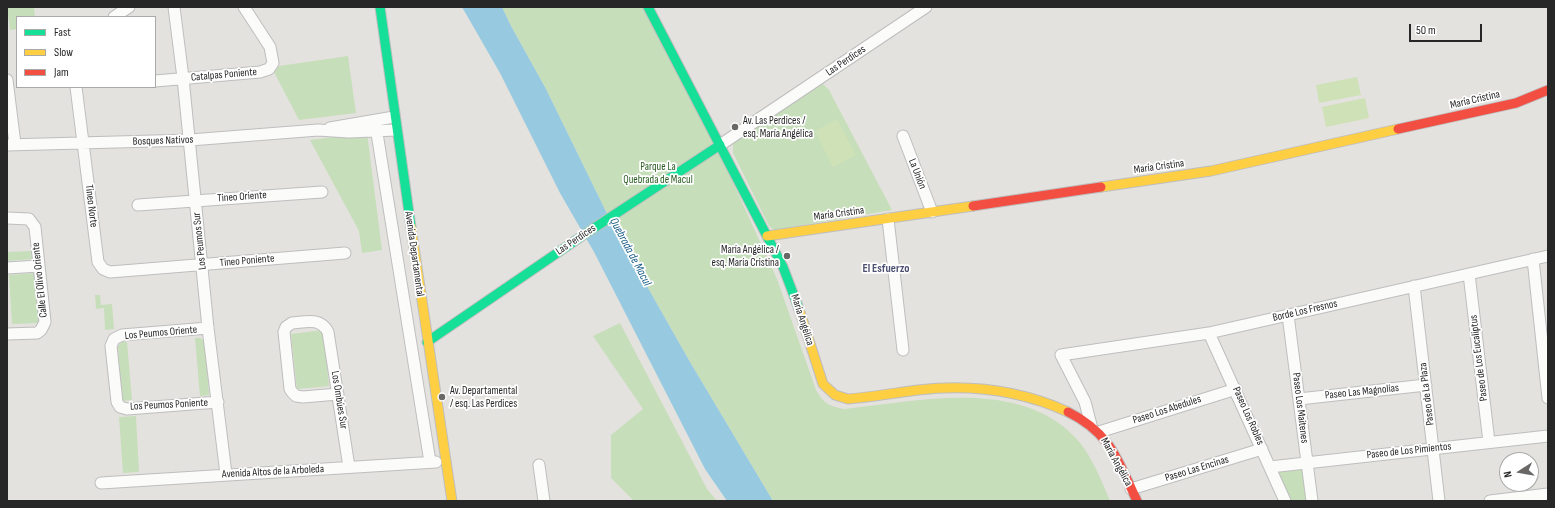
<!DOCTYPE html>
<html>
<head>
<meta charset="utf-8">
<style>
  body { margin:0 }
  #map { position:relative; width:1555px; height:508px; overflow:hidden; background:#e4e2de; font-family:"Sofia Sans Condensed",sans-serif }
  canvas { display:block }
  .frame { position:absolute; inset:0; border:8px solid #272727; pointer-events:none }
  .legend { position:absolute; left:16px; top:16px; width:140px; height:72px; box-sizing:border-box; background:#fff; border:1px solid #a9a9a9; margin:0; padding:5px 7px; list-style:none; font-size:12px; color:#272727 }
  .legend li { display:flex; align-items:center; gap:8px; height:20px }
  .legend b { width:20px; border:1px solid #a9a9a9 }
  .north { position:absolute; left:1499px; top:452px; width:40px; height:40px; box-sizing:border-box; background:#fff; border:1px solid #a9a9a9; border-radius:50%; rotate:258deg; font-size:11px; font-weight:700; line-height:16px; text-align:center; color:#272727 }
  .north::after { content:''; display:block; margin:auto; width:14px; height:18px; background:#696867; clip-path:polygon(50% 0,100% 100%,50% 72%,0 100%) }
  .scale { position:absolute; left:1409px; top:24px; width:73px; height:18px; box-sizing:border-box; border:2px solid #272727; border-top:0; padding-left:5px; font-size:12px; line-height:14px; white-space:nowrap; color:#272727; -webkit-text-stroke:3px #fff; paint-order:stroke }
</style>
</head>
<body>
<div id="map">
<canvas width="1555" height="508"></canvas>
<div class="frame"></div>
<ul class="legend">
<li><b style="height:5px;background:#16e098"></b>Fast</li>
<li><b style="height:5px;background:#ffcf43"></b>Slow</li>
<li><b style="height:5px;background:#f24e42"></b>Jam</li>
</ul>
<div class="north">N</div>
<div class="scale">50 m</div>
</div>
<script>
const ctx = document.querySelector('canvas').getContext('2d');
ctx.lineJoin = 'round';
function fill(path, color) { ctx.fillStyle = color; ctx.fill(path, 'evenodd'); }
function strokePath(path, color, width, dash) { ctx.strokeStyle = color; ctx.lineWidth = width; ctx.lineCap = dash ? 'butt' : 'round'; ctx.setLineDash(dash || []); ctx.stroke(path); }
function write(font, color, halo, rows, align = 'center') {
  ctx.font = font + ' "Sofia Sans Condensed",sans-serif'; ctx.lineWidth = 3.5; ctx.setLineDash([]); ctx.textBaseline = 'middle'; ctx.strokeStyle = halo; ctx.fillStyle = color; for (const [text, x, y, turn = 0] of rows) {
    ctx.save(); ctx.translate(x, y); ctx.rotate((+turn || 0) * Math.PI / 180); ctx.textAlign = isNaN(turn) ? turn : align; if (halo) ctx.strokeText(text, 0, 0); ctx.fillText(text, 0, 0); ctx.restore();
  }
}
const green = new Path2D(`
  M 7,7 L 34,7 L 35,17 L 17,17 L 17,29 L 10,30 Z
  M 502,7 L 645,7 L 721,156 L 777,279 L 816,390 C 823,403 830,407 845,409 C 921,401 1025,376 1081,444 C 1094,461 1102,482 1110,501 L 773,501 L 690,362 L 614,228 L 546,89 L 511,26 Z
  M 348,56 L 356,113 L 299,120 L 274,72 L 279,66 Z
  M 822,83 L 829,90 L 892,210 L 774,230 L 769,226 L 733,153 L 733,143 Z
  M 367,133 L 382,250 L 362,253 L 359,231 L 310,140 Z
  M 31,251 L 32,259 L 7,261 L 7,252 Z
  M 36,273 L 39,323 L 12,324 L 9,275 Z
  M 95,295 L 100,295 L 101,305 L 112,304 L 114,329 L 105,330 L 104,308 L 96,309 Z
  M 620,323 L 707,489 L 717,501 L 634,501 L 611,478 L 611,435 L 643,409 L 593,336 Z
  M 323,330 L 329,386 L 297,389 L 291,334 Z
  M 195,338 L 200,338 L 205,341 L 209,395 L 200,396 Z
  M 122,342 L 127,342 L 132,400 L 122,401 L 118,346 Z
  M 136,416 L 139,472 L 123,473 L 119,417 Z
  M 1305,466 L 1310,501 L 1289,501 L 1276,471 Z`);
const pitch = new Path2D(`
  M 1357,77 L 1361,95 L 1319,103 L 1316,85 Z
  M 1365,98 L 1369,118 L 1326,127 L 1322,107 Z
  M 837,119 L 856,155 L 833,167 L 815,131 Z`);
const water = new Path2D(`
  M 462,7 L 502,7 L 511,26 L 546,89 L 614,228 L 690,362 L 773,501 L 727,501 L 705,469 L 594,252 L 560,193 L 500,73 Z`);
const street = new Path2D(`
  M 174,7 L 183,78 L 208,328 L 226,474
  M 114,17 L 129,7
  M 7,80 L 15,144
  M 155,81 L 260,72 L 269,69 L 273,63 L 270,47 L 244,7
  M 76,87 L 98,262 L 103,269 L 110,272 L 345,253
  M 375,121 L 430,462
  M 330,128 L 394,117
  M 903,136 L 932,212
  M 7,145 L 190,140 L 318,130 L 349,132 L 396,130
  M 720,145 L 926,7
  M 138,205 L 322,192
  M 7,218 L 29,219 L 35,227 L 45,322 L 41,330 L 37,333 L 7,334
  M 888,219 L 903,350
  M 1533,259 L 1548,398
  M 7,268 L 39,266
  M 1469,274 L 1489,442
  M 1414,286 L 1439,501
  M 1288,315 L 1312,501
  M 208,328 L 122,335 L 114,339 L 111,346 L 117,402 L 120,407 L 127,409 L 218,402
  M 1209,333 L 1285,501
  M 338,394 L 303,397 L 296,396 L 292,392 L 290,389 L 284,332 L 286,327 L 292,323 C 306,322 320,317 328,332 L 349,467
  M 1299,399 L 1426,385
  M 1091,425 L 1085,402 L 1061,355 L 1209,333 L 1548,256
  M 1099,432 L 1236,389
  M 539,465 L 544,501
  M 1270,467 L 1548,436
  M 101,483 L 436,462
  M 1131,489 L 1262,449
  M 1490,501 L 1548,494`);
const fast = new Path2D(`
  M 380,7 L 411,227
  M 648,7 L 783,267 L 799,309
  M 427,342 L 582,236 L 720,145`);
const slow = new Path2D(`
  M 1101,187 L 1211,171 L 1398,129
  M 411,227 L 452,501
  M 767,236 L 973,206
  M 799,309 L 823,384 L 835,395 L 848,399 C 872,397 895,393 918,390 C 970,384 1020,390 1068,412`);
const jam = new Path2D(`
  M 1398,129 L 1516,103 L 1548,90
  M 973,206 L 1101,187
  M 1068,412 C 1111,433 1118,461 1137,501`);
const markers = [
  [735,127,4,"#696867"],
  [787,256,4,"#696867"],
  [442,397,4,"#696867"]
];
const streetNames = [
  ["Las Perdices",846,61,-34],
  ["Catalpas Poniente",224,75,-5],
  ["María Cristina",1475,100,-13],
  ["Bosques Nativos",163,141,-2],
  ["María Cristina",1159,167,-8],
  ["La Unión",917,174,69],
  ["Tineo Oriente",242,197,-4],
  ["Tineo Norte",91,206,83],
  ["María Cristina",839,214,-8],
  ["Las Perdices",576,240,-34],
  ["Los Peumos Sur",200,241,-96],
  ["Avenida Departamental",414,254,82],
  ["Tineo Poniente",247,261,-5],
  ["Calle El Olivo Oriente",40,280,-96],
  ["Borde Los Fresnos",1305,311,-13],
  ["María Angélica",802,320,72],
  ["Los Peumos Oriente",161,333,-5],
  ["Paseo de Los Eucaliptus",1479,358,-97],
  ["Paseo Las Magnolias",1362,392,-6],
  ["Paseo de La Plaza",1427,394,-97],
  ["Los Ombúes Sur",339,400,81],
  ["Los Peumos Poniente",169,405,-3],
  ["Paseo Los Maitenes",1300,408,83],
  ["Paseo Los Abedules",1167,410,-18],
  ["Paseo Los Robles",1248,416,66],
  ["Paseo de Los Pimientos",1409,451,-6],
  ["María Angélica",1116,462,61],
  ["Paseo Las Encinas",1197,469,-17],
  ["Avenida Altos de la Arboleda",273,472,-3]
];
const poiNames = [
  ["Av. Las Perdices /",743,121],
  ["esq. María Angélica",743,134],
  ["María Angélica /",779,250,"right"],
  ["esq. María Cristina",779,263,"right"],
  ["Av. Departamental",450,391],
  ["/ esq. Las Perdices",450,404]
];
const parkNames = [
  ["Parque La",658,167],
  ["Quebrada de Macul",658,180]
];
const waterNames = [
  ["Quebrada de Macul",630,252,62]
];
const neighbourhoodNames = [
  ["El Esfuerzo",886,269]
];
fill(green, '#c6deb9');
fill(pitch, '#cfe1b7');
fill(water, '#97cae0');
strokePath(street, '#bebebf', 13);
strokePath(fast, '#bebebf', 11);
strokePath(slow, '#bebebf', 11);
strokePath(jam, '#bebebf', 11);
strokePath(street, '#fbfbfa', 11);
strokePath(fast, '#16e098', 9);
strokePath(slow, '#ffcf43', 9);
strokePath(jam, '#f24e42', 9);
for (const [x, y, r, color] of markers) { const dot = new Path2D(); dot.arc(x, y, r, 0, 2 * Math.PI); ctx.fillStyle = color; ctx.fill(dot); strokePath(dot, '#fff', 1.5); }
write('11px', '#272727', '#fff', streetNames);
write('11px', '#272727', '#fff', poiNames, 'left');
write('11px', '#295b20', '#fff', parkNames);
write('italic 12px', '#1a5d88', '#fff', waterNames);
write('bold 12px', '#4c5172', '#fff', neighbourhoodNames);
</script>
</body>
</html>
